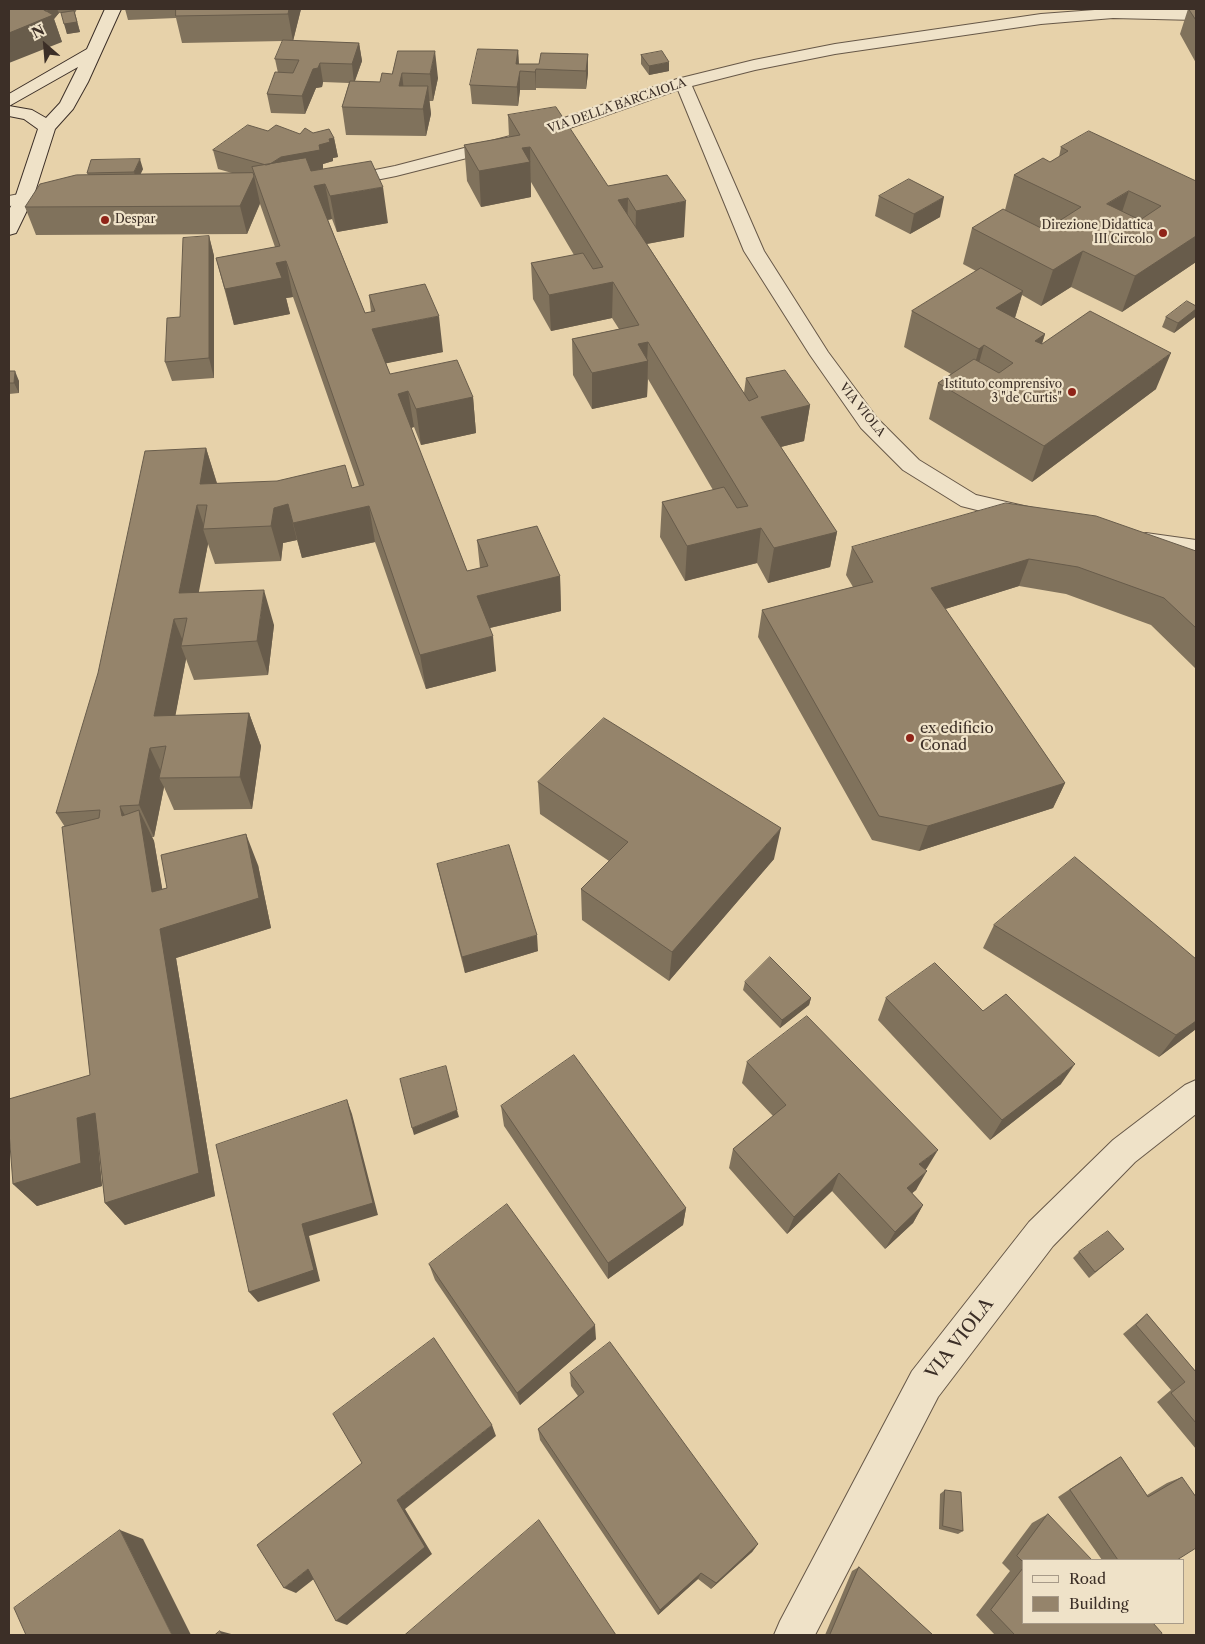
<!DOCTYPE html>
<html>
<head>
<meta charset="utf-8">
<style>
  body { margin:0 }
  #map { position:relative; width:1205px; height:1644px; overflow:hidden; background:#e7d2aa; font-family:"Libre Caslon Text",serif }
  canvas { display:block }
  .frame { position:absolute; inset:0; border:10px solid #3c2f27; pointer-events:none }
  .legend { position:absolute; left:1022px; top:1559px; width:162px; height:65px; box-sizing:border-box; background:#efe2c8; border:1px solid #a79a88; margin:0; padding:6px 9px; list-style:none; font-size:15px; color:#3c2f27 }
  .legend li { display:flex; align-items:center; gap:10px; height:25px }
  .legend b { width:25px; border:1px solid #a79a88 }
  .north { position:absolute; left:20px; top:20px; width:50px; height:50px; -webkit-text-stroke:4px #efe2c8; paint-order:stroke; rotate:333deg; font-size:14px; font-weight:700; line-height:20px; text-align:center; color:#3c2f27 }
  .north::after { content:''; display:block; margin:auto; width:18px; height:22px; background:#3c2f27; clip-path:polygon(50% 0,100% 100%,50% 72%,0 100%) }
</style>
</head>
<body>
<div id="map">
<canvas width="1205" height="1644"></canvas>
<div class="frame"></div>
<ul class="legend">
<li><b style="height:6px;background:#efe2c8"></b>Road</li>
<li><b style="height:14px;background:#95846b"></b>Building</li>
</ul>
<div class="north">N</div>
</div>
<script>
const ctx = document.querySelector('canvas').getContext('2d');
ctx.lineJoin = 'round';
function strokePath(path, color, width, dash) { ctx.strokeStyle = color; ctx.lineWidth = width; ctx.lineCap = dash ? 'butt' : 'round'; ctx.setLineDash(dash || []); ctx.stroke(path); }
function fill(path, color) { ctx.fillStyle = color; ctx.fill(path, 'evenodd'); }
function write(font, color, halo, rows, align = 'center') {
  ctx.font = font + ' "Libre Caslon Text",serif'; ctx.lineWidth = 4.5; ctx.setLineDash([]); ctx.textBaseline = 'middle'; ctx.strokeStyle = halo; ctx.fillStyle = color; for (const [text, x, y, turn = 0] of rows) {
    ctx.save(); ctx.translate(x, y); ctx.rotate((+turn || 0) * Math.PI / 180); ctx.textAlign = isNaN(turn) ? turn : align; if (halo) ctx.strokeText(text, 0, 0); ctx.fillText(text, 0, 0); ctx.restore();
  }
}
const street = new Path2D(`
  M 1108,9 L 1196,10 L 1196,20 L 1113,18 L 1041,24 L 835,54 L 755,70 L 692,86 L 764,251 L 828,352 L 877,418 L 919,460 L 976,495 L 1037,509 L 1040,515 L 1037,521 L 1029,523 L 961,506 L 903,470 L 861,428 L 810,355 L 744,251 L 678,90 L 530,142 L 396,176 L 341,187 L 335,186 L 332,182 L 335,178 L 395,166 L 518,134 L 677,79 L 754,60 L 835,44 L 1041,14 Z
  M 24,193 L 57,194 L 60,198 L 57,202 C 42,206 25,204 9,206 L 9,196 Z
  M 1146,533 L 1196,540 L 1196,556 L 1138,547 L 1134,541 L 1138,535 Z
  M 1196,1080 L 1196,1114 L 1135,1162 L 1053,1246 L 938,1397 L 815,1635 L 774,1635 L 780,1621 L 912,1371 L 1029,1222 L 1113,1140 L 1185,1085 Z`);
const secondary = new Path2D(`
  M 105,9 L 121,9 L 88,82 L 73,109 L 55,129 L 33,198 L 18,229 L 16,233 L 9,235 L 9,210 L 15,198 L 38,129 L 24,119 L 9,116 L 9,94 L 87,49 ZM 78,67 L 60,103 L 46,118 L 32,110 L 9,106 Z`);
const wall = new Path2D(`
  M 9,9 L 77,9 L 75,13 L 80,32 L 67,34 L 63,13 L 59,13 L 54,19 L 62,42 Z
  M 125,9 L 301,9 L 293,41 L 359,43 L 362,61 L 355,81 L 380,82 L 392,74 L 398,51 L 438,78 L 433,101 L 429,101 L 431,114 L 426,136 L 346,135 L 342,107 L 349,83 L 323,82 L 322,87 L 316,88 L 305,114 L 271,113 L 267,94 L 278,73 L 275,59 L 283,41 L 182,43 L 176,18 L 128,20 Z
  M 1152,9 L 1171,9 L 1171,10 L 1153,10 Z
  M 1188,9 L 1196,9 L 1196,63 L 1180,34 Z
  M 518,50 L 519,64 L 539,64 L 588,54 L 588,73 L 586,89 L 536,88 L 536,90 L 520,90 L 518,106 L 472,104 L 470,85 Z
  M 641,55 L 669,71 L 649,75 L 641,64 Z
  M 508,115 L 608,186 L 667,175 L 684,237 L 647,244 L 744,393 L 746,378 L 810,405 L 804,441 L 781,447 L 837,532 L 830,567 L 768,583 L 757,563 L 685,581 L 660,537 L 662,502 L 713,490 L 648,379 L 647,397 L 592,409 L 573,375 L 572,339 L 619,329 L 612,318 L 551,331 L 533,299 L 531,263 L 574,255 L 531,182 L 531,197 L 481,207 L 467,181 L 464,145 L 509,137 Z
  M 268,131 L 300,134 L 313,133 L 334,138 L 338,157 L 333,158 L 333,161 L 323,164 L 323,169 L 388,223 L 337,232 L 332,219 L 328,220 L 365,313 L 371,312 L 369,295 L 443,352 L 386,363 L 390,374 L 473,397 L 476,433 L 421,445 L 414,427 L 411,428 L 467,571 L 480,568 L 477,540 L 560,576 L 561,611 L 490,628 L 496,671 L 426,689 L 375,542 L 302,558 L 297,540 L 283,543 L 281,561 L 215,564 L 208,544 L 198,592 L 274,625 L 268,675 L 194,680 L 186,659 L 175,716 L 249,713 L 261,746 L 252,809 L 174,810 L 164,787 L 154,837 L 152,837 L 154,841 L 162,889 L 258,865 L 271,928 L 176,958 L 215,1196 L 125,1225 L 105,1203 L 98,1143 L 102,1186 L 37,1206 L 13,1184 L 90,1075 L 65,827 L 56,813 L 206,448 L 217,483 L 352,488 L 359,486 L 293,297 L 286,298 L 290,314 L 234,325 L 216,258 L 275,247 L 260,204 L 247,234 L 36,235 L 25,207 L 88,175 L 87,173 L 143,169 L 140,174 L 232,173 L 218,169 L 213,150 Z
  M 1061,147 L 1196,181 L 1196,262 L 1122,312 L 1071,287 L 1041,306 L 1022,295 L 1015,318 L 1045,334 L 1042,344 L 1156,389 L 1032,482 L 929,419 L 938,383 L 951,374 L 904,347 L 912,311 L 976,271 L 963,264 L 972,228 L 1005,210 L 1014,175 L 1050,162 L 1059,157 Z
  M 879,196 L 940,217 L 910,234 L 875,216 Z
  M 209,236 L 214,256 L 214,378 L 172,381 L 165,362 L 180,317 Z
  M 1196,306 L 1196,314 L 1195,317 L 1174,333 L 1162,327 L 1166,317 Z
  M 9,371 L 19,381 L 19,393 L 9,394 Z
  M 852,547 L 1196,551 L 1196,669 L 1151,625 L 1066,594 L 1019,586 L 945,609 L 1065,783 L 1053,808 L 919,851 L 872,840 L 758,637 L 762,610 L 853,587 L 846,575 Z
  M 538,782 L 774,859 L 669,981 L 582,920 L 581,889 L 609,861 L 540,814 Z
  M 437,864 L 538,951 L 465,973 L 441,881 Z
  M 994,925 L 1196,959 L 1196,1029 L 1159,1057 L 983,948 Z
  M 745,982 L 811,998 L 809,1005 L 780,1028 L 743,990 Z
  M 886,998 L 983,1011 L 1061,1084 L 990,1140 L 878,1020 Z
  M 747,1062 L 927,1168 L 925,1170 L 916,1190 L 912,1193 L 923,1205 L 913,1223 L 885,1249 L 832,1191 L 787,1234 L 729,1168 L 733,1149 L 773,1116 L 742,1083 Z
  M 501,1106 L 686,1208 L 683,1225 L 608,1279 L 504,1126 Z
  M 1124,1249 L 1089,1278 L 1073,1258 L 1079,1252 Z
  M 429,1264 L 596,1339 L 520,1405 L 435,1280 Z
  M 1147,1314 L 1196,1372 L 1196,1449 L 1157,1402 L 1171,1390 L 1123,1334 Z
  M 570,1373 L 758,1544 L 752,1552 L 711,1589 L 698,1579 L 658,1615 L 540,1440 L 538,1429 L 578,1396 L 571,1386 Z
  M 1121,1457 L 1147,1495 L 1167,1483 L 1182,1477 L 1177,1560 L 1102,1560 L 1058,1497 L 1108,1464 Z
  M 945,1490 L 963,1531 L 958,1534 L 939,1529 L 940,1494 Z
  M 1048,1514 L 1024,1560 L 1024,1623 L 1161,1635 L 995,1635 L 976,1615 L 1010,1571 L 1002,1563 L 1032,1523 Z
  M 859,1567 L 933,1635 L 825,1635 L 852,1571 Z`);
const shadedWall = new Path2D(`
  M 52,9 L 57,9 L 59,13 L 54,19 L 62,42 L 9,63 L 9,33 L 30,13 Z
  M 289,9 L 301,9 L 293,41 L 288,14 Z
  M 74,11 L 80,32 L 67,34 L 64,24 Z
  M 359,43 L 362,61 L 354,83 L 352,64 Z
  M 518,50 L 519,69 L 516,64 Z
  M 435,51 L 438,78 L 433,101 L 430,74 Z
  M 588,54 L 588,73 L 586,89 L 586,71 Z
  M 669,62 L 669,71 L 649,75 L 649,66 Z
  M 320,63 L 323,82 L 322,87 L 316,88 L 305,114 L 302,96 L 313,69 Z
  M 536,69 L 536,90 L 535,72 Z
  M 520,71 L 520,90 L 518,106 L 517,87 Z
  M 402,73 L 405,101 L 399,86 Z
  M 428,86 L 431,114 L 426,136 L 423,109 Z
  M 334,138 L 338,157 L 333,158 L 333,161 L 323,164 L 323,169 L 285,176 L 268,166 L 281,157 L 319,145 L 329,139 Z
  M 530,147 L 531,197 L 481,207 L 479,171 L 522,148 Z
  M 140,159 L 143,169 L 137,182 L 134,172 Z
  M 254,176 L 260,203 L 247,234 L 240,206 Z
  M 325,184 L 332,219 L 321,221 L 314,186 Z
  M 383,187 L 388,223 L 337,232 L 330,196 Z
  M 1129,191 L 1117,227 L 1107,204 Z
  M 944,197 L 940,217 L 910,234 L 914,214 Z
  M 628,198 L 627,234 L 618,200 Z
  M 686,201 L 684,237 L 635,246 L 636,211 Z
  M 209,236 L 214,256 L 214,378 L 209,358 Z
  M 1196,236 L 1196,262 L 1122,312 L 1135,276 Z
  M 1083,251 L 1071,287 L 1041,306 L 1053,270 Z
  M 286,261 L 293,297 L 286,298 L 290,314 L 234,325 L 225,289 L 276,263 Z
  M 613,282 L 612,318 L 551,331 L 549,295 Z
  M 1023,291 L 1012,327 L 996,308 Z
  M 1196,309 L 1196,314 L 1195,317 L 1174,333 L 1178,323 Z
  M 439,316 L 443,352 L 378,365 L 372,329 Z
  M 1045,334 L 1033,370 L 1035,341 Z
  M 648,342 L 647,361 L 648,361 L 647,397 L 592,409 L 592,373 L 638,344 Z
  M 984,345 L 974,381 L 969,385 L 979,349 Z
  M 1171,353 L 1156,389 L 1032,482 L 1044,446 Z
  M 15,371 L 19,381 L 19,393 L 14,383 Z
  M 408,391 L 414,427 L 403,430 L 398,394 Z
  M 473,397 L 476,433 L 421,445 L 416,409 Z
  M 810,405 L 804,441 L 757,453 L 761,417 Z
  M 206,448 L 217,484 L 200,484 Z
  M 288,504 L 297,540 L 283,543 L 281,561 L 271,526 L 274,508 Z
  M 197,505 L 205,529 L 203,529 L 208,544 L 192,628 L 179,593 Z
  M 369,506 L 375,542 L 302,558 L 293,523 Z
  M 761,528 L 757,563 L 685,581 L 687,546 Z
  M 837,532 L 830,567 L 768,583 L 774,548 Z
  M 1029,559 L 1019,586 L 923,616 L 931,588 Z
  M 560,576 L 561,611 L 481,630 L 477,596 Z
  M 264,590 L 274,625 L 268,675 L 257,641 Z
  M 174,619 L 185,646 L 181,646 L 186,659 L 169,750 L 154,716 Z
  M 493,636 L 496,671 L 426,689 L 420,655 Z
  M 249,713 L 261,746 L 252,809 L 240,777 Z
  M 150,748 L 164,778 L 159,778 L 164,787 L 154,837 L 139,805 Z
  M 1065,783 L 1053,808 L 919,851 L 928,826 Z
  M 120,806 L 137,838 L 122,816 Z
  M 139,810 L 154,841 L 168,922 L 152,892 Z
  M 781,828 L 774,859 L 669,981 L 672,952 Z
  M 246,834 L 258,865 L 271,928 L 176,958 L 215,1196 L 125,1225 L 105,1203 L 160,929 Z
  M 537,935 L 538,951 L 465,973 L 462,957 Z
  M 811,998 L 809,1005 L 780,1028 L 782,1020 Z
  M 1196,1021 L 1196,1029 L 1159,1057 L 1176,1035 Z
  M 1075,1064 L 1061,1084 L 990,1140 L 1002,1120 Z
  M 347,1100 L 352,1114 L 378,1215 L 309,1236 L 320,1281 L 258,1302 L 249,1292 L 302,1224 Z
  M 457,1110 L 459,1117 L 414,1135 L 412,1128 Z
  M 95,1113 L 115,1138 L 98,1143 L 102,1186 L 37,1206 L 13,1184 L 77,1118 Z
  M 938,1150 L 927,1168 L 909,1182 L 919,1164 Z
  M 927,1171 L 916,1190 L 897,1206 L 907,1188 Z
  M 839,1173 L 832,1191 L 787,1234 L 794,1217 Z
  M 923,1205 L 913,1223 L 885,1249 L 895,1232 Z
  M 686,1208 L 683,1225 L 608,1279 L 608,1263 Z
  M 595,1325 L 596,1339 L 520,1405 L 517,1393 Z
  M 492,1425 L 496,1436 L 405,1509 L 432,1554 L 347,1625 L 336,1621 L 397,1500 Z
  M 120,1530 L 143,1539 L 191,1635 L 172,1635 Z
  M 758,1544 L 752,1552 L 711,1589 L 716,1583 Z
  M 308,1569 L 319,1575 L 296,1593 L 284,1588 Z
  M 701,1573 L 698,1579 L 658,1615 L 660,1610 Z
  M 220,1631 L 235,1635 L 222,1635 Z`);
const building = new Path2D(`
  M 9,9 L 43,9 L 53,15 L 9,33 Z
  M 43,9 L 52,9 L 51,10 L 46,11 Z
  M 176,9 L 289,9 L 288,14 L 176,16 Z
  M 1189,9 L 1196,9 L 1196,20 Z
  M 74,11 L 77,22 L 64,24 L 61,13 Z
  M 283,40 L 359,43 L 352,64 L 320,63 L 318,68 L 313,69 L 302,96 L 267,94 L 275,72 L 293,73 L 299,60 L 275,59 Z
  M 478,49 L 518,50 L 516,64 L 539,64 L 541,53 L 588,54 L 586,71 L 536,69 L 535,72 L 520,71 L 517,87 L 470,85 Z
  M 398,51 L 435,51 L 430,74 L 402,73 L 399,86 L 428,86 L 423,109 L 342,107 L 350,81 L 380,82 L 382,73 L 392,74 Z
  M 662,51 L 669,62 L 649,66 L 641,55 Z
  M 556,107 L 608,186 L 667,175 L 686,201 L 636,211 L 628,198 L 618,200 L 749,401 L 758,397 L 746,378 L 785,370 L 810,405 L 761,417 L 837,532 L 774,548 L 761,528 L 687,546 L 662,502 L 724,487 L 737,508 L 748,506 L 648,342 L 638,344 L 648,361 L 592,373 L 572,339 L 639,325 L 613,282 L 549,295 L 531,263 L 583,253 L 593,269 L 603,267 L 530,147 L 522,148 L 530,162 L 479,171 L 464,145 L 520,135 L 508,115 Z
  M 248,125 L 268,131 L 276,125 L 300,134 L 305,128 L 313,133 L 329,129 L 334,138 L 329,139 L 330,142 L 319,145 L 320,150 L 281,157 L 270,164 L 266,165 L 213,150 Z
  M 1089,131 L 1196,181 L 1196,236 L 1135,276 L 1083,251 L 1053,270 L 972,228 L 1003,209 L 1045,230 L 1081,207 L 1014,175 L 1043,158 L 1050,162 L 1068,151 L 1061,147 ZM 1129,191 L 1161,206 L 1140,220 L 1107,204 Z
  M 306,158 L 311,171 L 371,161 L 383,187 L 330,196 L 325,184 L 314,186 L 365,313 L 375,311 L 369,295 L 425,284 L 439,316 L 372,329 L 390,374 L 457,360 L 473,397 L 416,409 L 408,391 L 398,394 L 467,571 L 488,566 L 477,540 L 537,526 L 560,576 L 477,596 L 493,636 L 420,655 L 369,506 L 293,523 L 288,504 L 274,508 L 271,526 L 203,529 L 207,505 L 197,505 L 179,593 L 264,590 L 257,641 L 181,646 L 187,618 L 174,619 L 154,716 L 249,713 L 240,777 L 159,778 L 166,746 L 150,748 L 139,805 L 120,806 L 122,816 L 139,810 L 152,892 L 167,888 L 161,855 L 246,834 L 259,898 L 160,929 L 199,1173 L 105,1203 L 95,1113 L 77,1118 L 81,1163 L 13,1184 L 9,1132 L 9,1099 L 90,1075 L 62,827 L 99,818 L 100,810 L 56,813 L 98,673 L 145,451 L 206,448 L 200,484 L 277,481 L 345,465 L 352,488 L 364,485 L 286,261 L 276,263 L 282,278 L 225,289 L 216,258 L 280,246 L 252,167 Z
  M 140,159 L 134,172 L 87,173 L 91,160 Z
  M 253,173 L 254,176 L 240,206 L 25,207 L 40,184 L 76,175 Z
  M 909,179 L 944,197 L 914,214 L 879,196 Z
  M 209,236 L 209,358 L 165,362 L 167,318 L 180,317 L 183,238 Z
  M 981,268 L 1023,291 L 996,308 L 1045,334 L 1035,341 L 1042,344 L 1090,311 L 1171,353 L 1044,446 L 938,383 L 974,359 L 999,373 L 1013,363 L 984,345 L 979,349 L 912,311 Z
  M 1187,301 L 1196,306 L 1196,309 L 1178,323 L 1166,317 Z
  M 9,371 L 15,371 L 14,383 L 9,383 Z
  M 1006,503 L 1096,516 L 1196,551 L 1196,628 L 1164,598 L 1078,567 L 1029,559 L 931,588 L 1065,783 L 928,826 L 879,816 L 762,610 L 873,582 L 852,547 Z
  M 604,718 L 781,828 L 672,952 L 581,889 L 628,842 L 538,782 Z
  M 509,845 L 537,935 L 462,957 L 437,864 Z
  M 1075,857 L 1196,959 L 1196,1021 L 1176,1035 L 994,925 Z
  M 770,957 L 811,998 L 782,1020 L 745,982 Z
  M 935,963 L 983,1011 L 1006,994 L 1075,1064 L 1002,1120 L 886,998 Z
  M 807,1016 L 938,1150 L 919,1164 L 927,1171 L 907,1188 L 923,1205 L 895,1232 L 839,1173 L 794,1217 L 733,1149 L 786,1105 L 747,1062 Z
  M 574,1055 L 686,1208 L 608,1263 L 501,1106 Z
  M 446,1066 L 457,1110 L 412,1128 L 400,1079 Z
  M 347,1100 L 373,1203 L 302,1224 L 314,1270 L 249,1292 L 216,1145 Z
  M 507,1204 L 595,1325 L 517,1393 L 429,1264 Z
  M 1108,1231 L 1124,1249 L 1095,1272 L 1079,1252 Z
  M 1147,1314 L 1196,1372 L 1196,1423 L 1171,1393 L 1185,1382 L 1136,1325 Z
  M 434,1338 L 492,1425 L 397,1500 L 425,1547 L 336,1621 L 308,1569 L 284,1588 L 257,1545 L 362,1463 L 333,1414 Z
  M 610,1342 L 758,1544 L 716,1583 L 701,1573 L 660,1610 L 538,1429 L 584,1392 L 570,1373 Z
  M 1121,1457 L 1148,1497 L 1182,1477 L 1196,1497 L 1196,1548 L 1177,1560 L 1118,1560 L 1070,1490 Z
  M 945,1490 L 961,1492 L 963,1531 L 943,1526 Z
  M 1048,1514 L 1092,1560 L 1024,1560 L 1024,1563 L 1017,1556 Z
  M 539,1520 L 616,1635 L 405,1635 Z
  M 120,1530 L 172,1635 L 26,1635 L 14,1608 Z
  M 859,1567 L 933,1635 L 830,1635 Z
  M 1024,1567 L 1024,1623 L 1153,1623 L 1162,1633 L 1161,1635 L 1015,1635 L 991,1610 Z
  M 220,1631 L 222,1635 L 215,1635 Z`);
const markers = [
  [105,220,5,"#8f2418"],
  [1163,233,5,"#8f2418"],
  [1072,392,5,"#8f2418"],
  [910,738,5,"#8f2418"]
];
const farStreetnames = [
  ["VIA DELLA BARCAIOLA",617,106,-19],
  ["VIA VIOLA",862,410,51]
];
const farPoinames = [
  ["Despar",115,220,"left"],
  ["Direzione Didattica",1153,226],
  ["III Circolo",1153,240],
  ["Istituto comprensivo",1062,385],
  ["3 \"de Curtis\"",1062,399]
];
const poiNames = [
  ["ex edificio",920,729],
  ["Conad",920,746]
];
const nearStreetnames = [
  ["VIA VIOLA",960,1339,-52]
];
strokePath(street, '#675848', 2);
strokePath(secondary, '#3c2f27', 2);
fill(street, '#efe2c8');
fill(secondary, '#efe2c8');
fill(wall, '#80725c');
fill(shadedWall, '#685c4b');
fill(building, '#95846b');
strokePath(building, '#685c4b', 1);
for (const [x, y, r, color] of markers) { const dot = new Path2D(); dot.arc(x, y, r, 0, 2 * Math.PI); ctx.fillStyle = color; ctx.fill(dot); strokePath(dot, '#efe2c8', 2); }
write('12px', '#3c2f27', '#efe2c8', farStreetnames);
write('12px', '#3c2f27', '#efe2c8', farPoinames, 'right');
write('15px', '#3c2f27', '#efe2c8', poiNames, 'left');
write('18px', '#3c2f27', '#efe2c8', nearStreetnames);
</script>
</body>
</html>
